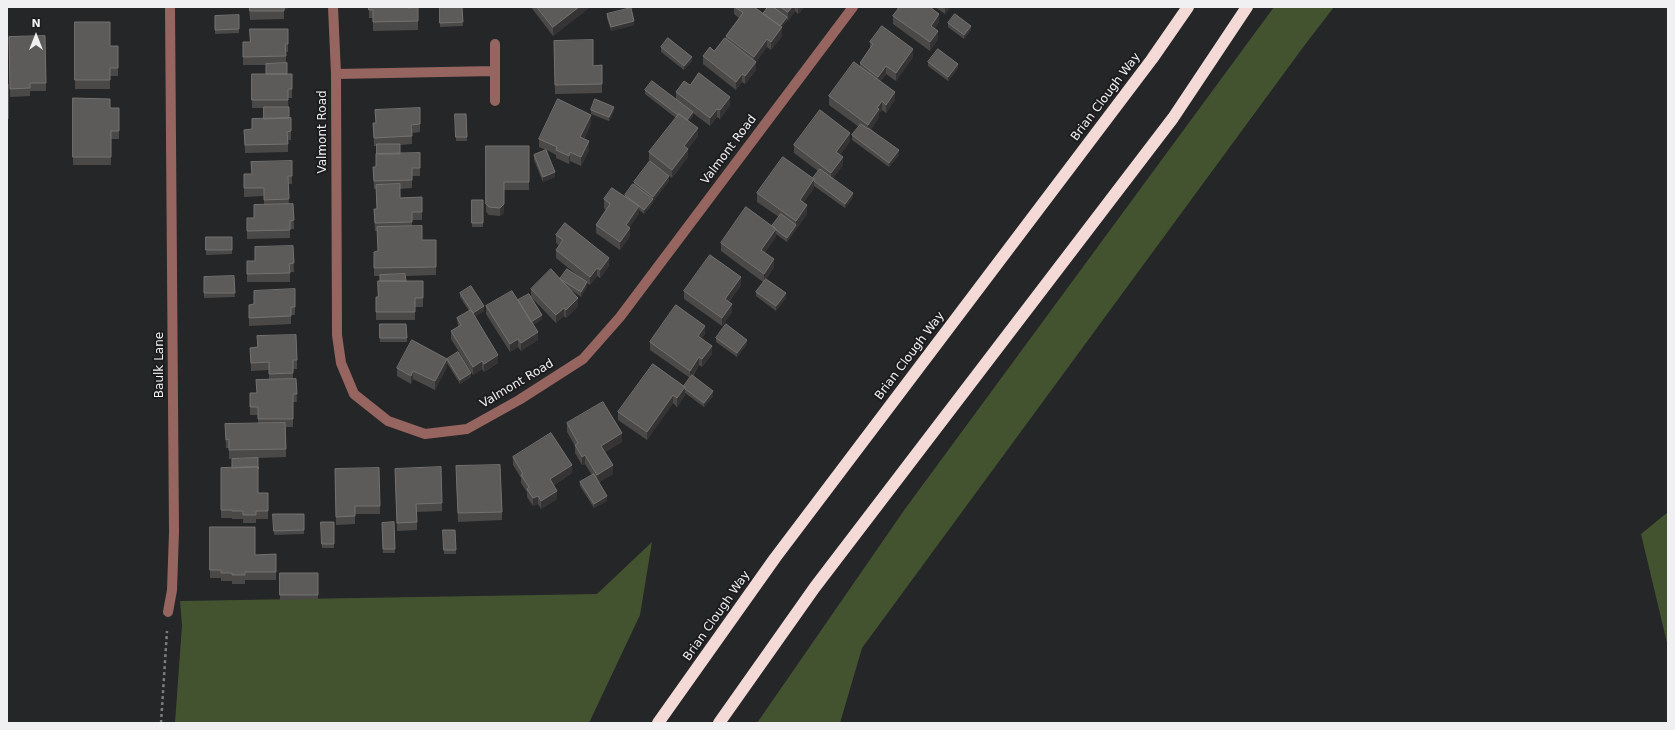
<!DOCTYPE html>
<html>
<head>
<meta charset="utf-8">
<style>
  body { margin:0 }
  #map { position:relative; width:1675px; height:730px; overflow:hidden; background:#252628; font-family:"DejaVu Sans",sans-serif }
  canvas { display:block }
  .frame { position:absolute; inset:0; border:8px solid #f0f0f2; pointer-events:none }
  .north { position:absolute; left:16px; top:16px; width:40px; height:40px; -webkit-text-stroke:3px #1c1c1f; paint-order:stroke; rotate:0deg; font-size:11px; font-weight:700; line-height:16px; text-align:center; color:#f0f0f2 }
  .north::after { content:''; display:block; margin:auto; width:14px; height:18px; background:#f0f0f2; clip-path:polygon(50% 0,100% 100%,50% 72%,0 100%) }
</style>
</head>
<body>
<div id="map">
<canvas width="1675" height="730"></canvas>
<div class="frame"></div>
<div class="north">N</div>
</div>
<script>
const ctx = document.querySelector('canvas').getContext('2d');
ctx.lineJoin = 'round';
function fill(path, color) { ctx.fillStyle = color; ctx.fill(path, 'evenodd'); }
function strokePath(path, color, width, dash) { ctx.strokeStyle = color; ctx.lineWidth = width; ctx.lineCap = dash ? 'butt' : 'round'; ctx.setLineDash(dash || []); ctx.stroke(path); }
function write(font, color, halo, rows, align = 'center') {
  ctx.font = font + ' "DejaVu Sans",sans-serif'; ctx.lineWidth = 4; ctx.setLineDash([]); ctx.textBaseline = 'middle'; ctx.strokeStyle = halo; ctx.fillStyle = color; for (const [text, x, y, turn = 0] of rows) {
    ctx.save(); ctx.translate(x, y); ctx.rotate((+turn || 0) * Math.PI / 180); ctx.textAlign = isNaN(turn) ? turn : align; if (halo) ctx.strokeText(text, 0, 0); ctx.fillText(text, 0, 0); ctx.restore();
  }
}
const green = new Path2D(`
  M 1274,7 L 1334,7 L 1304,46 L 862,648 L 840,723 L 757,723 L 905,509 Z
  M 1668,512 L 1668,647 L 1641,534 Z
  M 652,542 L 640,615 L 589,723 L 175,723 L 182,625 L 180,601 L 597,594 Z`);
const path = new Path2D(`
  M 161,723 L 167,631`);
const minor = new Path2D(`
  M 333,7 L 336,74 L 337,335 L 341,363 L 354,394 L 388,421 L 425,434 L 467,429 L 519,400 L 583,359 L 620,317 L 853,7
  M 495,44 L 495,101
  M 336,74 L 495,71
  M 168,612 L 172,590 L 174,532 L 170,7`);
const highway = new Path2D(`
  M 658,723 L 775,558 L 1152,59 L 1188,7
  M 719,723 L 815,587 L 1173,118 L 1247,7`);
const wall = new Path2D(`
  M 249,7 L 289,7 L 289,8 L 284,9 L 284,19 L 250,20 Z
  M 369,7 L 408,8 L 418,7 L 418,30 L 373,31 L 373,18 L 369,18 Z
  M 440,7 L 462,7 L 463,26 L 440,27 Z
  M 531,7 L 590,7 L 553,36 Z
  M 734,7 L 754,7 L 763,14 L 768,7 L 804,7 L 798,14 L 795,11 L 788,21 L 787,19 L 787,21 L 782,27 L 782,36 L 771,50 L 767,47 L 756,62 L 756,70 L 745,84 L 742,82 L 736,90 L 703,64 L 703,56 L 714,51 L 726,39 L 726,36 L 739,18 L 734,14 Z
  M 897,7 L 930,7 L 939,22 L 935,28 L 938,39 L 930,51 L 893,24 L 893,16 L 897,10 Z
  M 935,7 L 950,7 L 945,14 Z
  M 607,14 L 634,25 L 611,31 L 607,18 Z
  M 239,15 L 239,33 L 215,34 L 215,16 Z
  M 75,22 L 110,46 L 118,68 L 118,76 L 110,76 L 110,89 L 75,89 Z
  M 948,23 L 971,30 L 964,39 L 948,27 Z
  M 288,29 L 288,52 L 286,52 L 286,63 L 287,74 L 292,74 L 292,98 L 288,98 L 289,118 L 291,131 L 291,140 L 288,140 L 288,152 L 245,153 L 244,130 L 252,129 L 264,119 L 264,108 L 252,108 L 252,74 L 266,74 L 266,65 L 243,65 L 243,42 L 250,42 Z
  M 45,36 L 46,91 L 30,91 L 30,96 L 10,97 L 9,37 Z
  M 554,41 L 593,66 L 602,65 L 602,93 L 555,94 Z
  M 870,42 L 913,57 L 896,81 L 886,74 L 880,82 L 895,100 L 886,113 L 882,110 L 879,113 L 879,117 L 871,129 L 899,155 L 889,167 L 852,140 L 852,135 L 859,127 L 829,105 L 829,96 L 860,66 L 860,63 L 870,49 Z
  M 661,47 L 692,61 L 684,70 L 661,52 Z
  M 928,62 L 958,68 L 948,81 L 928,66 Z
  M 690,85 L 730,105 L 720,119 L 717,117 L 710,126 L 693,113 L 693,116 L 689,121 L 698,136 L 688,149 L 688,157 L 672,178 L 649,160 L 649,152 L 676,118 L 645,94 L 645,90 L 676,99 L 676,92 Z
  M 73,98 L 110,108 L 119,108 L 119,139 L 111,139 L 111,165 L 73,165 Z
  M 420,108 L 420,132 L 412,133 L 412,144 L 400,145 L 400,154 L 420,153 L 420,176 L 412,176 L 412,188 L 400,189 L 400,198 L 422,197 L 422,220 L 412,220 L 412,226 L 422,240 L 436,240 L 436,275 L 405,276 L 406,281 L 423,281 L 423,307 L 415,307 L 415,320 L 376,320 L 376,297 L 378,297 L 380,281 L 380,276 L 374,276 L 374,252 L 378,251 L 377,231 L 375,231 L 374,209 L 377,209 L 376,189 L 374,189 L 373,167 L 376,167 L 377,154 L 377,146 L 374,146 L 373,123 L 376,123 L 375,110 Z
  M 591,110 L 614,111 L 609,121 L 591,114 Z
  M 455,114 L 466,114 L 467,141 L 456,141 Z
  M 591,123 L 584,139 L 589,150 L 581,166 L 570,161 L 569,164 L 556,158 L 556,155 L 547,150 L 555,177 L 543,182 L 534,160 L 534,155 L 546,150 L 539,147 L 539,139 Z
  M 850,141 L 840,155 L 843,165 L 833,178 L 853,197 L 845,208 L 814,186 L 814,188 L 803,203 L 807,214 L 787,242 L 776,234 L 776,237 L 765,252 L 774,267 L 766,279 L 786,298 L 776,311 L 756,296 L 756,292 L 763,282 L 721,251 L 721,243 L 772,226 L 779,217 L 757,202 L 757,193 L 813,178 L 818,171 L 794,153 L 794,145 Z
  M 486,146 L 529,146 L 529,190 L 504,190 L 504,213 L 500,216 L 489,215 L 486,212 Z
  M 292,161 L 292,184 L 288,184 L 289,204 L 293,204 L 294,229 L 290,229 L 290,238 L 247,239 L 247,218 L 254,218 L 254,205 L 264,205 L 264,196 L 244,197 L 244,174 L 251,174 Z
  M 669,181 L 653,201 L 653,203 L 644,214 L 639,210 L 639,214 L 629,227 L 630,236 L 620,250 L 596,233 L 596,225 L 606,210 L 604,208 L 604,199 L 625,196 L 625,195 L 634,185 L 634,182 Z
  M 472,200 L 483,200 L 483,227 L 472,227 Z
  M 556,235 L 609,266 L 600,278 L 597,276 L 590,285 L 587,283 L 587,287 L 581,297 L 571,290 L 578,306 L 566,318 L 564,316 L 556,323 L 531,297 L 531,289 L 560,279 L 582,279 L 556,258 L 556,250 L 559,245 L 556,243 Z
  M 206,237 L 232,237 L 232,254 L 206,255 Z
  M 293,246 L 294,272 L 290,272 L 290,282 L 247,282 L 247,261 L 255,261 Z
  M 234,276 L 235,297 L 204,298 L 204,277 Z
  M 741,285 L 729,302 L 732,312 L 722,326 L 684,299 L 684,291 Z
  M 460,293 L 484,311 L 475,316 L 498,363 L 484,372 L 482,369 L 473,375 L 451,339 L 451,331 L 458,327 L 457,318 L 469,311 L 460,297 Z
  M 518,300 L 542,319 L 533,325 L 538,340 L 521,351 L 518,347 L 510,352 L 486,314 L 486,306 Z
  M 249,305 L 295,307 L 295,315 L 291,315 L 291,324 L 249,326 Z
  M 380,324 L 406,324 L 407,342 L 380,342 Z
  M 705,334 L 701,339 L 712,354 L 702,367 L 699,365 L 693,376 L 713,396 L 704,407 L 685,393 L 685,395 L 677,407 L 673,403 L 647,440 L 618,420 L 618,412 L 684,386 L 690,378 L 650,350 L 650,342 Z
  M 257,336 L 297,360 L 297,369 L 293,369 L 293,379 L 296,379 L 297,402 L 293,402 L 293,427 L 286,427 L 286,457 L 258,458 L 258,493 L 268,493 L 268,519 L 256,519 L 256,523 L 243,523 L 243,519 L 232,519 L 232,518 L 221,518 L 221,468 L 232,468 L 245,458 L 229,459 L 229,448 L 226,448 L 225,424 L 258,424 L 258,415 L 250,415 L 250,393 L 257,393 L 269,379 L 269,370 L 251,371 L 250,348 L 257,347 Z
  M 716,338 L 747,344 L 737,357 L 716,342 Z
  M 447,359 L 471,377 L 460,384 L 447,363 Z
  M 447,367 L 435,390 L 413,379 L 411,384 L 397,376 L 397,368 Z
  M 567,423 L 622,442 L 605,452 L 613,474 L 599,482 L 607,501 L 594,508 L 580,486 L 580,482 L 592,475 L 585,464 L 582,465 L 575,453 L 575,446 L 567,432 Z
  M 513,457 L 572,473 L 554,485 L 557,499 L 541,509 L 538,504 L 533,506 L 527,497 L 527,492 L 521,483 L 521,478 L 513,465 Z
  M 335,469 L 380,506 L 380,514 L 355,514 L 355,524 L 336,525 Z
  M 456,475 L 502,512 L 502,520 L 458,522 Z
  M 395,477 L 442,503 L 442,511 L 417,512 L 417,530 L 397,531 Z
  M 273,514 L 304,514 L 304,534 L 274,535 Z
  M 321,522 L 334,522 L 334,548 L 322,548 Z
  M 394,522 L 395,553 L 383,553 L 382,523 Z
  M 210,527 L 255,555 L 276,554 L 276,580 L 245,580 L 245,584 L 232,584 L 232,581 L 221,581 L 221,578 L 210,578 Z
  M 443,530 L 455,530 L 456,554 L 444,554 Z
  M 280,573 L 318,573 L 318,599 L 280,600 Z`);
const shadedWall = new Path2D(`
  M 579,7 L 590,7 L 553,36 L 553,27 Z
  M 792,7 L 795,7 L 795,11 L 788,21 L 788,12 Z
  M 798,7 L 804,7 L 798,14 Z
  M 945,7 L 950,7 L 945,14 Z
  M 939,14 L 939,22 L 931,34 L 931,26 Z
  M 787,17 L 787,21 L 779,31 L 779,26 Z
  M 634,21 L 634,25 L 611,31 L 611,27 Z
  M 971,26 L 971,30 L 964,39 L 964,35 Z
  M 782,27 L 782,36 L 771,50 L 771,42 Z
  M 938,31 L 938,39 L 930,51 L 930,42 Z
  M 767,39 L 767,47 L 754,65 L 754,57 Z
  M 913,49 L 913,57 L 896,81 L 896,73 Z
  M 692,57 L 692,61 L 684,70 L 684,66 Z
  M 756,62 L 756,70 L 745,84 L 745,76 Z
  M 958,64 L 958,68 L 948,81 L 948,77 Z
  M 886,66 L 886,74 L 878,85 L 878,77 Z
  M 742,74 L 742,82 L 736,90 L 736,82 Z
  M 895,92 L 895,100 L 886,113 L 886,105 Z
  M 730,97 L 730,105 L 720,119 L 720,110 Z
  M 882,101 L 882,110 L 879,113 L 879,117 L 868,133 L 868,125 L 877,108 Z
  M 614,107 L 614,111 L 609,121 L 609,117 Z
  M 717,109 L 717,117 L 710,126 L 710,118 Z
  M 693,112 L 693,116 L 686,125 L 686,121 Z
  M 591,115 L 591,123 L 580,146 L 580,137 Z
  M 698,128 L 698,136 L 684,154 L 684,146 Z
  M 850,133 L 850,141 L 836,160 L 836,152 Z
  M 589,141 L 589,150 L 581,166 L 581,157 Z
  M 688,149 L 688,157 L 672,178 L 672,170 Z
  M 899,150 L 899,155 L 889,167 L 889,163 Z
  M 570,152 L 570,161 L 569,164 L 569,156 Z
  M 843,157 L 843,165 L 831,181 L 831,173 Z
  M 555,172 L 555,177 L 543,182 L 543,177 Z
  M 669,176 L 669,181 L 653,202 L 653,197 Z
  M 814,179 L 814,188 L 800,208 L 800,200 Z
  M 853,193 L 853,197 L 845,208 L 845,204 Z
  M 653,199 L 653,203 L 644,214 L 644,210 Z
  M 504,204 L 504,213 L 500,216 L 500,208 Z
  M 807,205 L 807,214 L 796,229 L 796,221 Z
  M 639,206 L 639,214 L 626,233 L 626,225 Z
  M 796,225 L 796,229 L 787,242 L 787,238 Z
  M 630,228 L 630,236 L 620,250 L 620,242 Z
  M 776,229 L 776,237 L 761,258 L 761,250 Z
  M 609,258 L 609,266 L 600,278 L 600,270 Z
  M 774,259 L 774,267 L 764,282 L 764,274 Z
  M 597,268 L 597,276 L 590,285 L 590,277 Z
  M 741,277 L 741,285 L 725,307 L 725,299 Z
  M 587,282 L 587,287 L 581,297 L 581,292 Z
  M 786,293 L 786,298 L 776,311 L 776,306 Z
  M 578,298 L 578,306 L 566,318 L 566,310 Z
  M 732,304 L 732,312 L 722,326 L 722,318 Z
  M 484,306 L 484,311 L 473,318 L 473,313 Z
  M 564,308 L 564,316 L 556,323 L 556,315 Z
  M 542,315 L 542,319 L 531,326 L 531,322 Z
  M 705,326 L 705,334 L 698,344 L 698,336 Z
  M 538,332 L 538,340 L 521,351 L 521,343 Z
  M 518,339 L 518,347 L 510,352 L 510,344 Z
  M 747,340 L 747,344 L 737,357 L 737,353 Z
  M 712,346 L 712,354 L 702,367 L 702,359 Z
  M 498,355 L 498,363 L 484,372 L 484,364 Z
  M 699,357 L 699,365 L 690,379 L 690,371 Z
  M 447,359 L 447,367 L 435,390 L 435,381 Z
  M 482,361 L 482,369 L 473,375 L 473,367 Z
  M 413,371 L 413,379 L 411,384 L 411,376 Z
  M 471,373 L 471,377 L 460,384 L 460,380 Z
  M 685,387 L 685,395 L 677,407 L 677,398 Z
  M 713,391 L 713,396 L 704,407 L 704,403 Z
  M 673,395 L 673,403 L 647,440 L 647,432 Z
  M 622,433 L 622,442 L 601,454 L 601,446 Z
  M 585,455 L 585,464 L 582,465 L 582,457 Z
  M 572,465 L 572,473 L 550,487 L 550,479 Z
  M 613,465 L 613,474 L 597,484 L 597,475 Z
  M 557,491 L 557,499 L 541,509 L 541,501 Z
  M 538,496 L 538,504 L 533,506 L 533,498 Z
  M 607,496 L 607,501 L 594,508 L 594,504 Z`);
const building = new Path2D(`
  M 250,7 L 284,7 L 284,11 L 250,11 Z
  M 369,7 L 408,7 L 408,8 L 418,7 L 418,21 L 373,22 L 373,10 L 369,10 Z
  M 440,7 L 462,7 L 463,22 L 440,23 Z
  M 537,7 L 579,7 L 553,27 Z
  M 735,7 L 754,7 L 782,27 L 771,42 L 767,39 L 754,57 L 726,36 L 743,13 Z
  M 768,7 L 773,7 L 787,17 L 780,26 L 763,14 Z
  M 781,7 L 792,7 L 788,12 Z
  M 900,7 L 930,7 L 939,14 L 931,26 L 938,31 L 930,42 L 893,16 Z
  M 631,8 L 634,21 L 611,27 L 607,14 Z
  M 955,14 L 971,26 L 964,35 L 948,23 Z
  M 239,15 L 239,29 L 215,30 L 215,16 Z
  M 75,22 L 110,22 L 110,46 L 118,46 L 118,68 L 110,68 L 110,80 L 75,80 Z
  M 882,26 L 913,49 L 896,73 L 886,66 L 878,77 L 860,63 L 873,44 L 870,42 Z
  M 250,29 L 288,29 L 288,44 L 285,44 L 286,56 L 243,57 L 243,42 L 250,42 Z
  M 45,36 L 46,83 L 30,83 L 30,88 L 10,89 L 9,37 Z
  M 668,38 L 692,57 L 684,66 L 661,47 Z
  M 725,38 L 756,62 L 745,76 L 742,74 L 736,82 L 703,56 L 710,47 L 714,51 Z
  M 593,40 L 593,66 L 602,65 L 602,84 L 555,85 L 554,41 Z
  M 938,49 L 958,64 L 948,77 L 928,62 Z
  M 854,62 L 895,92 L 886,105 L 882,101 L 877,108 L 879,109 L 868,125 L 829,96 Z
  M 287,63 L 287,74 L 266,74 L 266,64 Z
  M 699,73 L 730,97 L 720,110 L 717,109 L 710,118 L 676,92 L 684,81 L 690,85 Z
  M 252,74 L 292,74 L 292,89 L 288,89 L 288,100 L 252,100 Z
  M 652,81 L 693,112 L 687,120 L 679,114 L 678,115 L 645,90 Z
  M 7,84 L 8,84 L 8,119 L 7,119 Z
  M 73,98 L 110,99 L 110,108 L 119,108 L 119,131 L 111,131 L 111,157 L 73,157 Z
  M 558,99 L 591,115 L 580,137 L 589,141 L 581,157 L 570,152 L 569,156 L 556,150 L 557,147 L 539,139 Z
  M 595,99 L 614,107 L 609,117 L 591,110 Z
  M 264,107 L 289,107 L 289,118 L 264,119 Z
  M 420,108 L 420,124 L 411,125 L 412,136 L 374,138 L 373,123 L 376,123 L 375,110 Z
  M 820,110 L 850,133 L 836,152 L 843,157 L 831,173 L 794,145 Z
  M 455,114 L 466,114 L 467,137 L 456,137 Z
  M 679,114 L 698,128 L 684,146 L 688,149 L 672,170 L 649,152 Z
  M 291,118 L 291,131 L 287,132 L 288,144 L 245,145 L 244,130 L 252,129 L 252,119 Z
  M 861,124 L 868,129 L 868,128 L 899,150 L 889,163 L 852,135 Z
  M 377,144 L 400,144 L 400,154 L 377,154 Z
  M 486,146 L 529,146 L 529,182 L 504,182 L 504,204 L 500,208 L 489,207 L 486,204 Z
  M 546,150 L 555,172 L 543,177 L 534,155 Z
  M 420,153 L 420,168 L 412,168 L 412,180 L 374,181 L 373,167 L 376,167 L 376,154 Z
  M 783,157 L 814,179 L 800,200 L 807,205 L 796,221 L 757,193 Z
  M 292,161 L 292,176 L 288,176 L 289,199 L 264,200 L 264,188 L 244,188 L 244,174 L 252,174 L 251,162 Z
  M 650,161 L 669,176 L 653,197 L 634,182 Z
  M 820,169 L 853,193 L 845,204 L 814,181 L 814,179 L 813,178 Z
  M 400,184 L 400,198 L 422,197 L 422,212 L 412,212 L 412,222 L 375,223 L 374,209 L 377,209 L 376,185 Z
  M 633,184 L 653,199 L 644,210 L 625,195 Z
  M 612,188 L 639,206 L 626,225 L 630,228 L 620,242 L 596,225 L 610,204 L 604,199 Z
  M 472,200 L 483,200 L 483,223 L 472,223 Z
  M 293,204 L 294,220 L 290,221 L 290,230 L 247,231 L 247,218 L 254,218 L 254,205 Z
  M 746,207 L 776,229 L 761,250 L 774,259 L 764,274 L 721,243 Z
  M 781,214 L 796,225 L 787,238 L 776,230 L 776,229 L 772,226 Z
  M 565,223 L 609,258 L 600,270 L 597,268 L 590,277 L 556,250 L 563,240 L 556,235 Z
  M 422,226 L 422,240 L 436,240 L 436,267 L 374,268 L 374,252 L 378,251 L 377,227 Z
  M 206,237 L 232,237 L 232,250 L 206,250 Z
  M 293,246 L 294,263 L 289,264 L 290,273 L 247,274 L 247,261 L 255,261 L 255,247 Z
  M 710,255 L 741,277 L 725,299 L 732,304 L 722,318 L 684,291 Z
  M 551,269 L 578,298 L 566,310 L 564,308 L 556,315 L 531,289 Z
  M 567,269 L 587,282 L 581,292 L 560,279 Z
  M 405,274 L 406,281 L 380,281 L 380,275 Z
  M 234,276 L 235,293 L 204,293 L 204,277 Z
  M 766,279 L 786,293 L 776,306 L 756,292 Z
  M 378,281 L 423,281 L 423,298 L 415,298 L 415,312 L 376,312 L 376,297 L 378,297 Z
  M 471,286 L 484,306 L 473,313 L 460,293 Z
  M 295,289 L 295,307 L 291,307 L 291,316 L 249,318 L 249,305 L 254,304 L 254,291 Z
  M 512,291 L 538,332 L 521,343 L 518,339 L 510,344 L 486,306 Z
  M 529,294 L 542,315 L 531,322 L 518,300 Z
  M 676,305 L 705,326 L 698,336 L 712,346 L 702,359 L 699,357 L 690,371 L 650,342 Z
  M 471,310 L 498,355 L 484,364 L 482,361 L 473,367 L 451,331 L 461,325 L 457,318 Z
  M 380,324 L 406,324 L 407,338 L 380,338 Z
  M 726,324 L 747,340 L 737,353 L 716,338 Z
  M 296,335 L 297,360 L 293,360 L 293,373 L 269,374 L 269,362 L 251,363 L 250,348 L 258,347 L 257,336 Z
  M 412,340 L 447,359 L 435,381 L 413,371 L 411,376 L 397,368 Z
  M 458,352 L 471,373 L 460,380 L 447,359 Z
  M 653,364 L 685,387 L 677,398 L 673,395 L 647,432 L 618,412 Z
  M 692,375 L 713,391 L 704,403 L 685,389 L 685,387 L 684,386 Z
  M 296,379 L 297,394 L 293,394 L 293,419 L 258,419 L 258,407 L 250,407 L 250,393 L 257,393 L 256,380 Z
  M 603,402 L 622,433 L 601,446 L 613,465 L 597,475 L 585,455 L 582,457 L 575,445 L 578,443 L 567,423 Z
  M 285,423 L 286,449 L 229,450 L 229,439 L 226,440 L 225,424 Z
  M 551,433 L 572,465 L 550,479 L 557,491 L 541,501 L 538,496 L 533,498 L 527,489 L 529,487 L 521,475 L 523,474 L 513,457 Z
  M 258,458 L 258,469 L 258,467 L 232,468 L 232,459 Z
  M 500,465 L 502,512 L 458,513 L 456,466 Z
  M 258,467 L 258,493 L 268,493 L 268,511 L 256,511 L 256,515 L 243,515 L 243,511 L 232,511 L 232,510 L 221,510 L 221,468 Z
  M 441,467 L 442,503 L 416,504 L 417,522 L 397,523 L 395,469 Z
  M 379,468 L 380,506 L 355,506 L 355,516 L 336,517 L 335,469 Z
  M 594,474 L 607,496 L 594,504 L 580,482 Z
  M 273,514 L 304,514 L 304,530 L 274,531 Z
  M 321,522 L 334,522 L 334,544 L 322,544 Z
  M 394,522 L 395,549 L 383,549 L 382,523 Z
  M 210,527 L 255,527 L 255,555 L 276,554 L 276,572 L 245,572 L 245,575 L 232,575 L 232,573 L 221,573 L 221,570 L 210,570 Z
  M 443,530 L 455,530 L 456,550 L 444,550 Z
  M 280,573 L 318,573 L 318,595 L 280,595 Z`);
const streetNames = [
  ["Brian Clough Way",1106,97,-53],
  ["Valmont Road",323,132,-90],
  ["Valmont Road",729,150,-53],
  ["Brian Clough Way",910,356,-53],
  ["Baulk Lane",160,365,-90],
  ["Valmont Road",517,384,-31],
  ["Brian Clough Way",717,616,-55]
];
fill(green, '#435330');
strokePath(path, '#7c7d7f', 2.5, [3, 3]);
strokePath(minor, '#96655f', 10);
strokePath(highway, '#f4dad7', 12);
fill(wall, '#4b4947');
fill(shadedWall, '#353333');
fill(building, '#5d5b59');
strokePath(building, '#747271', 1);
write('12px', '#f0f0f2', '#1c1c1f', streetNames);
</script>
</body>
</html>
